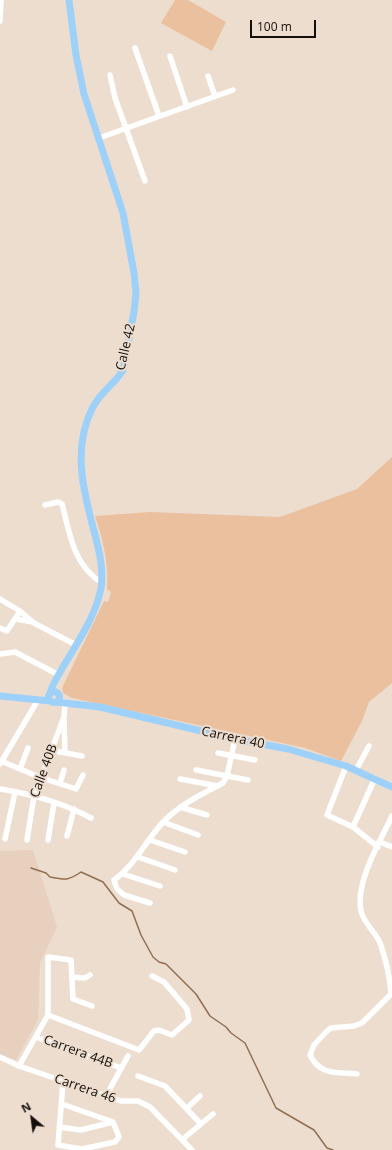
<!DOCTYPE html>
<html>
<head>
<meta charset="utf-8">
<style>
  body { margin:0 }
  #map { position:relative; width:392px; height:1150px; overflow:hidden; background:#edddcf; font-family:"Open Sans",sans-serif }
  canvas { display:block }
  .north { position:absolute; left:12px; top:1098px; width:40px; height:40px; -webkit-text-stroke:3px #edddcf; paint-order:stroke; rotate:331deg; font-size:11px; font-weight:700; line-height:16px; text-align:center; color:#140f0a }
  .north::after { content:''; display:block; margin:auto; width:14px; height:18px; background:#140f0a; clip-path:polygon(50% 0,100% 100%,50% 72%,0 100%) }
  .scale { position:absolute; left:250px; top:20px; width:66px; height:18px; box-sizing:border-box; border:2px solid #140f0a; border-top:0; padding-left:5px; font-size:12px; line-height:14px; white-space:nowrap; color:#140f0a; -webkit-text-stroke:3px #edddcf; paint-order:stroke }
</style>
</head>
<body>
<div id="map">
<canvas width="392" height="1150"></canvas>
<div class="north">N</div>
<div class="scale">100 m</div>
</div>
<script>
const ctx = document.querySelector('canvas').getContext('2d');
ctx.lineJoin = 'round';
function fill(path, color) { ctx.fillStyle = color; ctx.fill(path, 'evenodd'); }
function strokePath(path, color, width, dash) { ctx.strokeStyle = color; ctx.lineWidth = width; ctx.lineCap = dash ? 'butt' : 'round'; ctx.setLineDash(dash || []); ctx.stroke(path); }
function write(font, color, halo, rows, align = 'center') {
  ctx.font = font + ' "Open Sans",sans-serif'; ctx.lineWidth = 4; ctx.setLineDash([]); ctx.textBaseline = 'middle'; ctx.strokeStyle = halo; ctx.fillStyle = color; for (const [text, x, y, turn = 0] of rows) {
    ctx.save(); ctx.translate(x, y); ctx.rotate((+turn || 0) * Math.PI / 180); ctx.textAlign = isNaN(turn) ? turn : align; if (halo) ctx.strokeText(text, 0, 0); ctx.fillText(text, 0, 0); ctx.restore();
  }
}
const built = new Path2D(`
  M 33,850 L 57,927 L 40,963 L 38,1020 L 16,1060 L 0,1055 L 0,851 Z`);
const green = new Path2D(`
  M 175,0 L 188,0 L 226,22 L 212,51 L 161,23 Z
  M 392,457 L 392,683 L 369,702 L 362,721 L 341,761 L 305,748 L 72,698 L 63,693 L 62,688 L 104,601 L 108,602 L 111,592 L 107,589 C 109,564 103,540 95,516 L 150,512 L 280,517 L 357,489 Z`);
const stream = new Path2D(`
  M 31,868 L 46,873 L 50,877 C 65,880 68,881 81,872 L 103,882 L 119,903 L 132,911 L 141,935 L 153,957 L 159,962 L 166,964 L 196,994 L 210,1016 L 226,1027 L 231,1033 L 245,1043 L 276,1108 L 314,1130 L 327,1148 L 333,1150`);
const minor = new Path2D(`
  M 0,21 L 1,0
  M 135,48 L 159,116
  M 170,56 L 187,107
  M 110,75 L 115,98 L 145,181
  M 208,76 L 215,96
  M 99,138 L 233,90
  M 45,505 L 58,502 L 62,504 C 70,534 73,565 102,583
  M 0,599 L 20,611 L 34,623 L 76,645
  M 16,619 L 33,622
  M 0,628 L 7,631 L 20,611
  M 0,654 L 15,652 L 59,675
  M 64,719 L 65,753
  M 50,750 L 82,756
  M 218,753 L 255,760
  M 1,761 L 39,777 L 76,789 L 83,775
  M 0,764 L 38,700
  M 346,766 L 327,815 L 353,827 L 378,847
  M 20,769 L 28,748
  M 196,770 L 248,780
  M 356,770 L 369,746
  M 180,779 L 218,786
  M 60,783 L 64,770
  M 0,789 C 31,794 63,803 91,818
  M 180,807 L 207,815
  M 163,822 L 198,835
  M 353,827 L 375,778
  M 67,836 L 74,809
  M 5,839 L 15,792
  M 27,840 L 34,796 L 64,717 L 65,703
  M 48,840 L 54,803
  M 150,840 L 185,852
  M 380,842 L 392,847
  M 138,857 L 175,870
  M 123,874 L 160,886
  M 150,903 L 124,895 L 117,889 L 114,880 C 136,864 146,840 164,821 C 181,804 202,794 223,783 L 227,776 L 235,739
  M 72,977 L 85,978 L 90,975
  M 48,1015 L 139,1050 L 154,1031 L 159,1030 L 172,1035 L 189,1020 L 187,1009 L 164,982 L 152,976
  M 36,1037 L 121,1068
  M 0,1057 L 19,1066 L 121,1101 L 138,1101 L 150,1107 L 192,1150
  M 19,1066 L 48,1015 L 48,957 L 71,960 L 73,999 L 92,1006
  M 357,1074 C 337,1072 320,1076 310,1055 L 314,1045 L 327,1031 L 331,1028 L 354,1026 L 362,1023 L 391,994 C 390,978 385,957 380,943 C 375,931 364,924 361,911 C 355,882 380,842 392,816
  M 138,1076 L 165,1086 L 201,1124
  M 63,1082 L 58,1145 L 82,1149 L 115,1142 L 119,1137 L 113,1122
  M 106,1096 L 128,1056
  M 62,1104 L 113,1122
  M 187,1108 L 200,1096
  M 59,1127 L 81,1130 L 113,1122
  M 183,1139 L 213,1114`);
const major = new Path2D(`
  M48.5 697a5.5 5.5 0 1 1 11 0a5.5 5.5 0 1 1-11 0Z
  M 50,694 C 52,684 58,676 63,667 C 77,643 96,616 101,588 C 104,569 99,550 94,531 C 83,490 72,447 93,407 C 100,392 115,384 123,370 L 134,312 L 136,293 L 134,273 L 123,213 L 84,94 L 76,55 L 69,0
  M 0,696 L 50,701
  M 56,702 L 100,707 L 235,739 L 288,749 L 346,766 L 392,787`);
const streetNames = [
  ["Calle 42",126,347,-77],
  ["Carrera 40",233,738,12],
  ["Calle 40B",44,771,-70],
  ["Carrera 44B",78,1052,20],
  ["Carrera 46",85,1089,19]
];
fill(built, '#e7d0be');
fill(green, '#eac09f');
strokePath(stream, '#916f52', 1.5);
strokePath(minor, '#fff', 5.5);
strokePath(major, '#9ed1f9', 7);
write('13px', '#140f0a', '#edddcf', streetNames);
</script>
</body>
</html>
